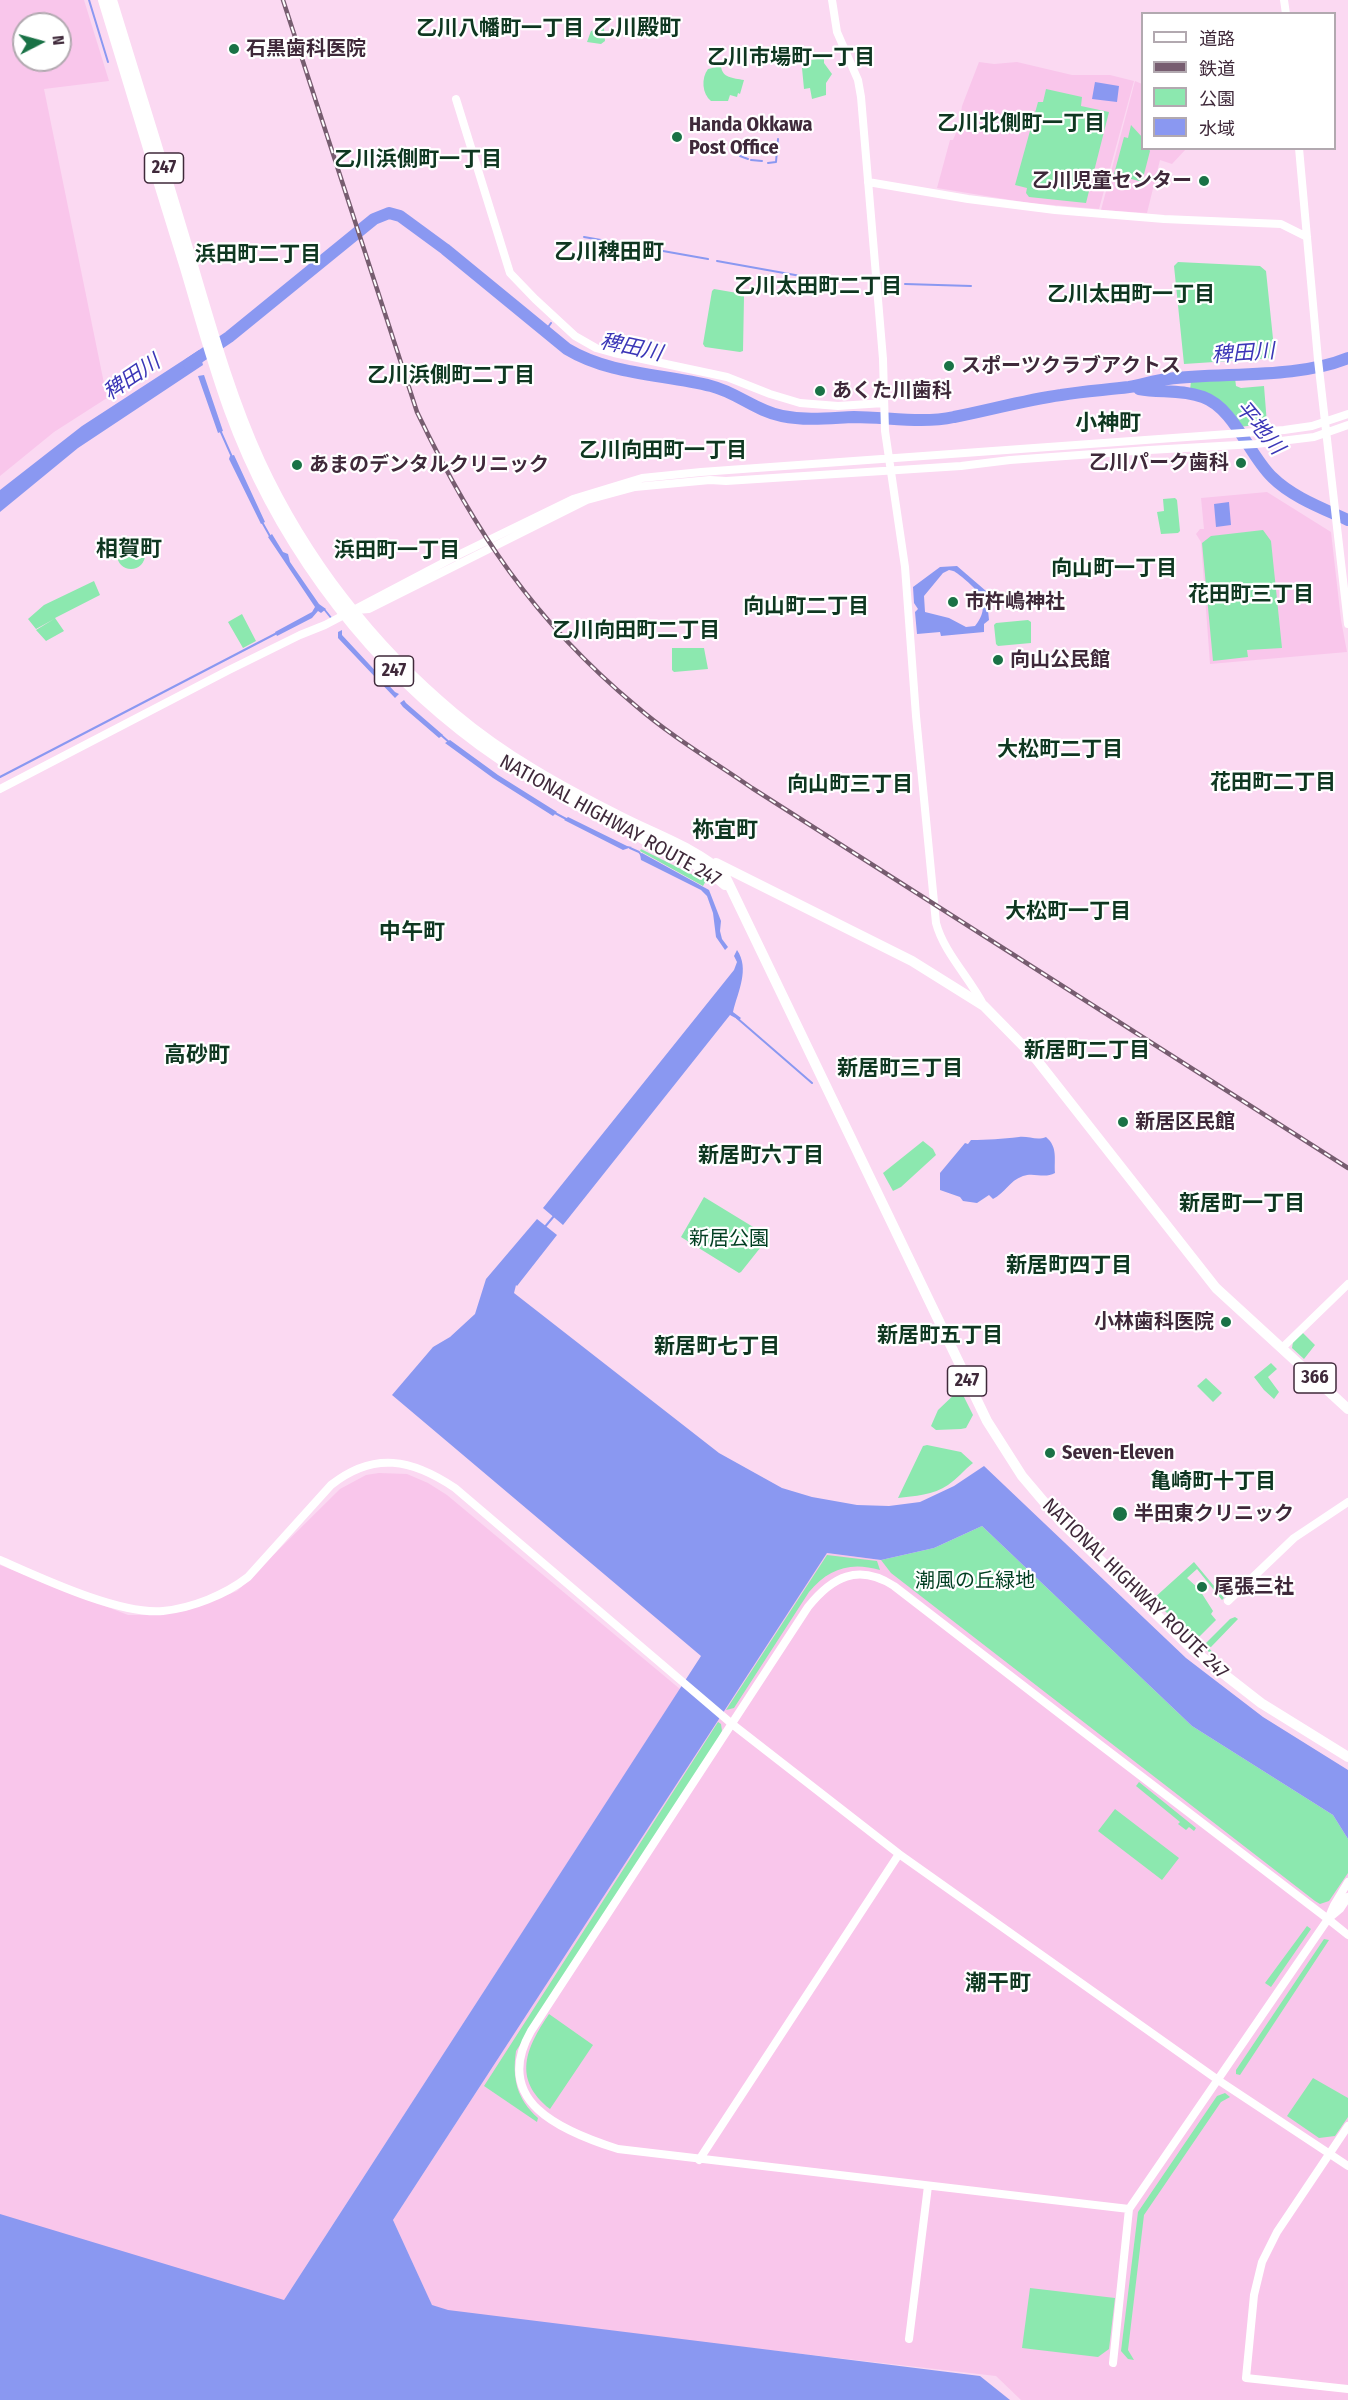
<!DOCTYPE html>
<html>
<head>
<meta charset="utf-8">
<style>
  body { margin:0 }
  #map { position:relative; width:1348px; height:2400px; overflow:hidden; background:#fbd9f2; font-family:"Fira Sans Condensed","Noto Sans JP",sans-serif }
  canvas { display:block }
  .legend { position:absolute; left:1141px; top:12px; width:195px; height:138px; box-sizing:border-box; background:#fff; border:2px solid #b2a9b0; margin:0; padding:8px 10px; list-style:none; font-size:18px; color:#3f293a }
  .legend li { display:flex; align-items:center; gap:12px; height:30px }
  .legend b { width:30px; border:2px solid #b2a9b0 }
  .north { position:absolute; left:12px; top:12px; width:60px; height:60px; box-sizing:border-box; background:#fff; border:2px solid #b2a9b0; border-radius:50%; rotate:84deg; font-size:16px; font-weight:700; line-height:24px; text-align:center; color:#3f293a }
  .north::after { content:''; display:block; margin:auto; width:21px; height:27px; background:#1a7246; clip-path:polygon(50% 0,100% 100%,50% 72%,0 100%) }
</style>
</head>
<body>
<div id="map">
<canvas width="1348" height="2400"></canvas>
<ul class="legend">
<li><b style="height:8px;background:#fff"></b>道路</li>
<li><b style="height:8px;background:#775d70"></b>鉄道</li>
<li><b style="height:16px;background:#8ce8af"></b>公園</li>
<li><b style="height:16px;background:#8a98f1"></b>水域</li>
</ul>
<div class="north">N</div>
</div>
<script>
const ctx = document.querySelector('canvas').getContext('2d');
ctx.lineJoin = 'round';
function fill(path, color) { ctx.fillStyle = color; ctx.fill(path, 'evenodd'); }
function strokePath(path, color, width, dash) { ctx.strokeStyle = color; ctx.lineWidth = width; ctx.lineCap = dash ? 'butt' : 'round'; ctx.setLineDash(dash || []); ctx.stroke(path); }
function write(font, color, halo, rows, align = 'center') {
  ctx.font = font + ' "Fira Sans Condensed","Noto Sans JP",sans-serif'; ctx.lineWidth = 4.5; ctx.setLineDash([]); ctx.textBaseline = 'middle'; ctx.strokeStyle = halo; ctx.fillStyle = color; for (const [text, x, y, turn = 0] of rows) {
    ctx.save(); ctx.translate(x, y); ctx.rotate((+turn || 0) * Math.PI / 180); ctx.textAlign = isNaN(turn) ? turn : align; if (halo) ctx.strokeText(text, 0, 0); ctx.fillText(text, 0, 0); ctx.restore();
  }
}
const built = new Path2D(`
  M 0,0 L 84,0 L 109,81 L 44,89 L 107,398 L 54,432 L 0,476 ZM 24,24 L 60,24 L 60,60 L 24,60 Z
  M 979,62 L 994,64 L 1017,62 L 1072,75 L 1110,75 L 1134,81 L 1099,209 L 1029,203 L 937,188 L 950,140 L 953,140 L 959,126 L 962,106 Z
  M 1135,81 L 1142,84 L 1142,148 L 1186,149 L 1172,164 L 1160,160 L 1147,213 L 1101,210 Z
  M 1267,492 L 1331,532 L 1341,620 L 1347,652 L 1210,664 L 1201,542 L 1196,534 L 1200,529 L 1204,529 L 1201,498 Z
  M 379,1473 L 407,1474 L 428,1483 L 447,1495 L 680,1689 L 282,2303 L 0,2219 L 0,1565 L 128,1615 L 159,1615 L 189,1610 L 237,1591 L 340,1489 L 366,1475 Z
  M 827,1553 L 881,1560 L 1348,1839 L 1348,2400 L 1021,2400 L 996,2376 L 435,2312 L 393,2220 Z`);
const green = new Path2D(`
  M 600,16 L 603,16 L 605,41 L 601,44 L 587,42 L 591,31 L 601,28 Z
  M 824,58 L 824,63 L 832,74 L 826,83 L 826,95 L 812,99 L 810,88 L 804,89 L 802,68 L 804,67 L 804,61 Z
  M 721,66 C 722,78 733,78 744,80 L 740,94 L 738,93 L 737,97 L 730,95 L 728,101 L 711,101 C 702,94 701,78 708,69 Z
  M 1046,89 L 1082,97 L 1081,106 L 1109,112 L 1086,203 L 1029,197 L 1026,193 L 1027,188 L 1015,185 L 1038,102 L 1043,102 Z
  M 1131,125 L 1142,137 L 1142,148 L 1149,149 L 1150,151 L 1142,182 L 1114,174 L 1124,137 L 1128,138 Z
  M 1178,262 L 1260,266 L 1266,271 L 1275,358 L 1184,364 L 1174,266 Z
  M 714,289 L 743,294 L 744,297 L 743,351 L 740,352 L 705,347 L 703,344 L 712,291 Z
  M 1235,378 L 1236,386 L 1241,388 L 1264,386 L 1267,424 L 1238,427 L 1205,395 L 1190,390 L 1191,381 Z
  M 1175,498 L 1177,500 L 1180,531 L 1178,533 L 1161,534 L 1157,512 L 1164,511 L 1163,499 Z
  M 1263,530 L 1271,541 L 1282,648 L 1247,650 L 1248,657 L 1213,661 L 1202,543 L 1211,536 Z
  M117 555a14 14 0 1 1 28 0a14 14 0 1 1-28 0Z
  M 94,581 L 100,595 L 55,618 L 64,631 L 46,641 L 36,630 L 54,619 L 36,629 L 28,619 L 44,605 Z
  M 242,614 L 256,641 L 243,648 L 228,622 Z
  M 1028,620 L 1031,622 L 1031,643 L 998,646 L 996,644 L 994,625 L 996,623 Z
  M 672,648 L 704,648 L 708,669 L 674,672 L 672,670 Z
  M 641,849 L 693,875 L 695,872 L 707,879 L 703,886 L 640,851 Z
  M 923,1141 L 933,1149 L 936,1155 L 901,1187 L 893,1191 L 883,1173 Z
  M 704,1197 L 768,1236 L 768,1238 L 741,1272 L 739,1273 L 681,1237 Z
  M 1302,1332 L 1315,1345 L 1304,1359 L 1292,1348 L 1293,1342 Z
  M 1271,1363 L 1277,1369 L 1268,1377 L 1279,1392 L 1274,1399 L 1264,1390 L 1254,1377 Z
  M 1206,1378 L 1222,1393 L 1213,1402 L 1197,1386 Z
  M 960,1389 L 973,1415 L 966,1428 L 961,1429 L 936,1430 L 931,1426 L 938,1410 Z
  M 927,1445 L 961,1452 L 973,1463 C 964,1470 957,1479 948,1485 C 934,1495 914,1496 898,1498 L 923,1446 Z
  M 982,1526 L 1192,1726 L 1333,1815 L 1348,1839 L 1348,1873 L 1329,1901 L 1320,1904 L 1315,1901 L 891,1573 L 881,1560 L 934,1548 Z
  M 827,1555 L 877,1561 L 880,1570 C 850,1561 828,1569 809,1592 L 734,1708 L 726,1710 Z
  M 1194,1562 L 1224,1598 L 1222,1600 L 1197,1569 L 1187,1578 L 1199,1589 L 1213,1611 L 1211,1614 L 1216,1620 L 1195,1641 L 1153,1599 Z
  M 1235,1617 L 1238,1619 L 1211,1647 L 1207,1646 L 1215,1655 L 1214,1657 L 1203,1646 L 1230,1619 Z
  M 718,1722 L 721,1724 L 722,1731 L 717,1742 L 516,2051 C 512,2079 517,2099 538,2118 L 537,2122 L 484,2086 Z
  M 1139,1782 L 1196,1828 L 1194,1831 L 1189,1827 L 1186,1830 L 1178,1824 L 1180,1822 L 1136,1786 Z
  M 1115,1809 L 1179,1858 L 1162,1880 L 1098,1831 Z
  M 1307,1926 L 1311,1929 L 1271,1987 L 1265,1983 Z
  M 1324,1939 L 1329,1940 L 1240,2075 L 1236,2074 L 1236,2070 Z
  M 549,2014 L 593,2045 L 550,2109 C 512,2079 526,2048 549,2014 Z
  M 1313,2078 L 1348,2098 L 1348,2117 L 1335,2136 L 1319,2138 L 1287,2116 Z
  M 1225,2093 L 1230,2097 L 1221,2102 L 1144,2215 L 1128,2350 L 1134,2360 L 1128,2359 L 1121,2351 L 1138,2212 L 1217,2096 Z
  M 1030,2288 L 1115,2298 L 1109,2349 L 1098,2357 L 1022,2348 Z`);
const water = new Path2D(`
  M 1095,82 L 1119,86 L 1117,102 L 1092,99 Z
  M 199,350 L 203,365 L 78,448 L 0,512 L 0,490 L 82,426 Z
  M 204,375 L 223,431 L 218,433 L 198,376 Z
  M 234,455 L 265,522 L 261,524 L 229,459 L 230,456 Z
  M 1229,502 L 1231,525 L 1216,527 L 1214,504 Z
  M 272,534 L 283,552 L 288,554 L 290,562 L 319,604 L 326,609 L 321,613 L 318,611 L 312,618 L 277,636 L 275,632 L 312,612 L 315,607 L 268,537 Z
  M 957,566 L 986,591 L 989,620 L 984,624 L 984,632 L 941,636 L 940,632 L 917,634 L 915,612 L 918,609 L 914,603 L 913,587 L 940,567 ZM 949,570 C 956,571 956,573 962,577 C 979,591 992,605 975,626 L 966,627 L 949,618 L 925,612 L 924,596 L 943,573 Z
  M 342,630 L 342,635 L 395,692 L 399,694 L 395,698 L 338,638 L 338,632 Z
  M 404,700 L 406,703 L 443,735 L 439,738 L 403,707 L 400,703 Z
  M 450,740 L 498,775 L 557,812 L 553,816 L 493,778 L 445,743 Z
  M 568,817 L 627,846 L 632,847 L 623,850 L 564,820 Z
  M 642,853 L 709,890 L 721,921 L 720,931 L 722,939 L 728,947 L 725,950 L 716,937 L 713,913 L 707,896 L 701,890 L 641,860 L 640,854 Z
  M 737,950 C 750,969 738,991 733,1012 L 741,1018 L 739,1020 L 730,1015 L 563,1225 L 543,1208 L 734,970 L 737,962 L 734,956 Z
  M 1046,1137 C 1058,1147 1054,1159 1055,1173 C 1044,1179 1034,1172 1023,1176 C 1009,1181 1005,1193 993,1199 L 989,1195 L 977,1203 L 963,1201 L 960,1197 L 940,1190 L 940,1173 L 965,1143 L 968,1144 L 971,1140 C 988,1140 1002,1139 1019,1137 C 1029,1136 1037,1141 1046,1137 Z
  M 537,1219 L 557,1235 L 517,1286 L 516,1285 L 514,1293 L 719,1453 L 782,1488 L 812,1497 L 857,1505 L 889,1506 L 920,1502 L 954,1486 L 984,1466 L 1186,1658 L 1263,1717 L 1348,1770 L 1348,1839 L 1333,1815 L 1192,1726 L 982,1526 L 934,1548 L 881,1560 L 827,1553 L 393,2220 L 432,2305 L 448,2310 L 980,2376 L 1010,2400 L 0,2400 L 0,2214 L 284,2300 L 701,1656 L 392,1395 L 433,1347 L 450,1337 L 475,1314 L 486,1279 Z`);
const stream = new Path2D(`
  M 89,0 L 108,62
  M 740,156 L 748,159
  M 751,160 L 762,161
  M 768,163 L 776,162 L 778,139
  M 584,237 L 708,259
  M 717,261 L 823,280
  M 879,279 L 890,278
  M 830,281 L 864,279
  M 905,284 L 971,286
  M 546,330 L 551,323
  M 220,430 L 232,457
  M 262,522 L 271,538
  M 324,609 L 332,619
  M 441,735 L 450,743
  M 0,777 L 277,633
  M 555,813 L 568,820
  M 630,848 L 639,852 L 642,856
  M 737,1018 L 812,1083
  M 544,1228 L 554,1216`);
const river = new Path2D(`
  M 189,364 L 229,337 L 374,219 L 389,213 L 400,216 L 445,249 L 567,349 C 610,375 663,374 711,386 C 736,392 756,411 782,416 C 807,421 830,418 854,417 C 887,417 922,424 954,417 C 990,410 1025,400 1061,395 C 1083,391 1106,390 1129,387 C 1142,385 1155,380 1168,379 C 1224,372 1297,379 1348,358
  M 1139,389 C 1160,393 1181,389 1203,397 C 1234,408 1249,455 1272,477 C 1292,497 1322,508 1348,520`);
const tertiary = new Path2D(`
  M 832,0 L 837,32 L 858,80 L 861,97 L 883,359 L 885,431 L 905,567 L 916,716 L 936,923 C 944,953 970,978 984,1006
  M 1284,0 L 1286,14
  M 456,99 L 510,273 L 535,299 L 575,336 L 596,348 L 614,353 L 727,377 L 770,394 L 800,403 L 838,406 L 884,403
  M 1299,148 L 1318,360 L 1348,624
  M 868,182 L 968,199 L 1055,210 L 1164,219 L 1281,224 L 1307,237
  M 356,610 L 369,609 L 587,500 L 635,487 L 710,480 L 726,481 L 961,466 L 1010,460 L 1149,450 L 1256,444 L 1314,437 L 1348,425
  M 0,789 L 229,670 L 300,635 L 325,625 L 458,555 L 573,499 L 642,478 L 701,472 L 1284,430 L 1312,426 L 1348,414
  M 1282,1348 L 1348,1284
  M 0,1560 C 41,1578 119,1615 163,1611 C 192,1608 225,1595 248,1577 L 331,1485 C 374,1451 412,1459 455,1488 L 732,1724 L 899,1854 L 1218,2080 L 1348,2166
  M 1228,1601 L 1294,1538 L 1348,1502
  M 1348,1882 L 1334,1905 L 1328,1919 L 1129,2209 L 618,2149 C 561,2131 491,2101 531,2031 L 808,1607 C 832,1577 858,1563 894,1586 C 1038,1698 1183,1808 1328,1919 L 1348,1935
  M 1328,1919 L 1340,1909 L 1348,1897
  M 1348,2126 L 1277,2232 L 1262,2262 L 1254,2295 L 1246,2378 L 1348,2389
  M 699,2160 L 899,1854
  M 909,2339 L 928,2186
  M 1113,2363 L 1129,2209`);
const trunk = new Path2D(`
  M 103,0 C 130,89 157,179 185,268 C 199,315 212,363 229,410 C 274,534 356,648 460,730 C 515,774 578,807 641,838 C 669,853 702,864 725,885
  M 112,0 C 137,81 162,161 186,242 C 208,315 228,391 260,461 C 305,558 372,645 454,713 C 505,756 561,787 621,817 C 654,834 696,848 724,874 L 987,1421 L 1022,1476 L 1061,1522 L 1193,1650 L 1261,1703 L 1348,1757
  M 716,863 L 912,961 L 984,1006 L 1036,1059 L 1216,1288 L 1348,1409`);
const rail = new Path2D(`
  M 283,0 L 417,412 C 474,531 534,621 636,706 C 672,737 713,761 752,788 L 1348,1168`);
const markers = [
  [234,49,6,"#1a7246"],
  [677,137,6,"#1a7246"],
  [1204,181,6,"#1a7246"],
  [949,366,6,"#1a7246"],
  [820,391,6,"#1a7246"],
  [1241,463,6,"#1a7246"],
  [297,465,6,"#1a7246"],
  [953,602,6,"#1a7246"],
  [998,660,6,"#1a7246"],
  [1123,1122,6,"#1a7246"],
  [1226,1322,6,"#1a7246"],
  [1050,1453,6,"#1a7246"],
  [1120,1514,8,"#1a7246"],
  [1202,1587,6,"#1a7246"]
];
const shields = [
  [164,168,39],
  [394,671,39],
  [1315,1378,42],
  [967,1381,39]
];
const shieldNames = [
  ["247",164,168],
  ["247",394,671],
  ["366",1315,1378],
  ["247",967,1381]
];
const poiNames = [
  ["石黒歯科医院",246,49],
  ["Handa Okkawa",689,125],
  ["Post Office",689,148],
  ["乙川児童センター",1192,181,"right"],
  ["スポーツクラブアクトス",961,366],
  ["あくた川歯科",832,391],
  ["乙川パーク歯科",1229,463,"right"],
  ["あまのデンタルクリニック",309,465],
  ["市杵嶋神社",965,602],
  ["向山公民館",1010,660],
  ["新居区民館",1135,1122],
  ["小林歯科医院",1214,1322,"right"],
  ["Seven-Eleven",1062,1453],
  ["半田東クリニック",1134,1514],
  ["尾張三社",1214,1587]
];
const streetNames = [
  ["NATIONAL HIGHWAY ROUTE 247",610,821,29],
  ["NATIONAL HIGHWAY ROUTE 247",1135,1589,44]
];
const parkNames = [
  ["新居公園",729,1239],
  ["潮風の丘緑地",975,1581]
];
const neighbourhoodNames = [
  ["乙川八幡町一丁目",500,29],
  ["乙川市場町一丁目",791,58],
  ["乙川北側町一丁目",1021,124],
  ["乙川浜側町一丁目",418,160],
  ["浜田町二丁目",258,255],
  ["乙川太田町二丁目",818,287],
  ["乙川太田町一丁目",1131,295],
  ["乙川浜側町二丁目",451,376],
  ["乙川向田町一丁目",663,451],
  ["浜田町一丁目",397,551],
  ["向山町一丁目",1114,569],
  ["花田町三丁目",1251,595],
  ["向山町二丁目",806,607],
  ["乙川向田町二丁目",636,631],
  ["大松町二丁目",1060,750],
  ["花田町二丁目",1273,783],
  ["向山町三丁目",850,785],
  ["大松町一丁目",1068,912],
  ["新居町二丁目",1087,1051],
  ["新居町三丁目",900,1069],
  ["新居町六丁目",761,1156],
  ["新居町一丁目",1242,1204],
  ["新居町四丁目",1069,1266],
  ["新居町五丁目",940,1336],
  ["新居町七丁目",717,1347],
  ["亀崎町十丁目",1213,1482]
];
const waterNames = [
  ["稗田川",631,348,12],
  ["稗田川",1243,354,-4],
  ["稗田川",132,378,-34],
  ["平地川",1259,428,50]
];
const quarterNames = [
  ["乙川殿町",637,29],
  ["乙川稗田町",609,253],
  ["小神町",1108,424],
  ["相賀町",129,550],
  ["祢宜町",725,831],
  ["中午町",412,933],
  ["高砂町",197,1056],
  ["潮干町",998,1984]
];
fill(built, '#f9c6eb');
fill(green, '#8ce8af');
fill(water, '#8a98f1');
strokePath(stream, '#8a98f1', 2);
strokePath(river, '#8a98f1', 12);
strokePath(tertiary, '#fff', 8);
strokePath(trunk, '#fff', 10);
strokePath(rail, '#775d70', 4.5);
strokePath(rail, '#fff', 2, [7]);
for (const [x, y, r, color] of markers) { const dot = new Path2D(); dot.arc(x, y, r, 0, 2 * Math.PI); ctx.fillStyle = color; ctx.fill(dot); strokePath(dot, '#fff', 2); }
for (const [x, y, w] of shields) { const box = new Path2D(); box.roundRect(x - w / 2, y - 15, w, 30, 4.5); ctx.fillStyle = '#fff'; ctx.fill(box); strokePath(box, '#3f293a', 1.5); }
write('bold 18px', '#3f293a', null, shieldNames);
write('bold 20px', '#3f293a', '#fff', poiNames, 'left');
write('20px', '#3f293a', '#fff', streetNames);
write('20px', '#003e21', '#fff', parkNames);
write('bold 21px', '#0f3721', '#fff', neighbourhoodNames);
write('italic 21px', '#3b36b7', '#fff', waterNames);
write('bold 22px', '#0f3721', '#fff', quarterNames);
</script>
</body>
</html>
